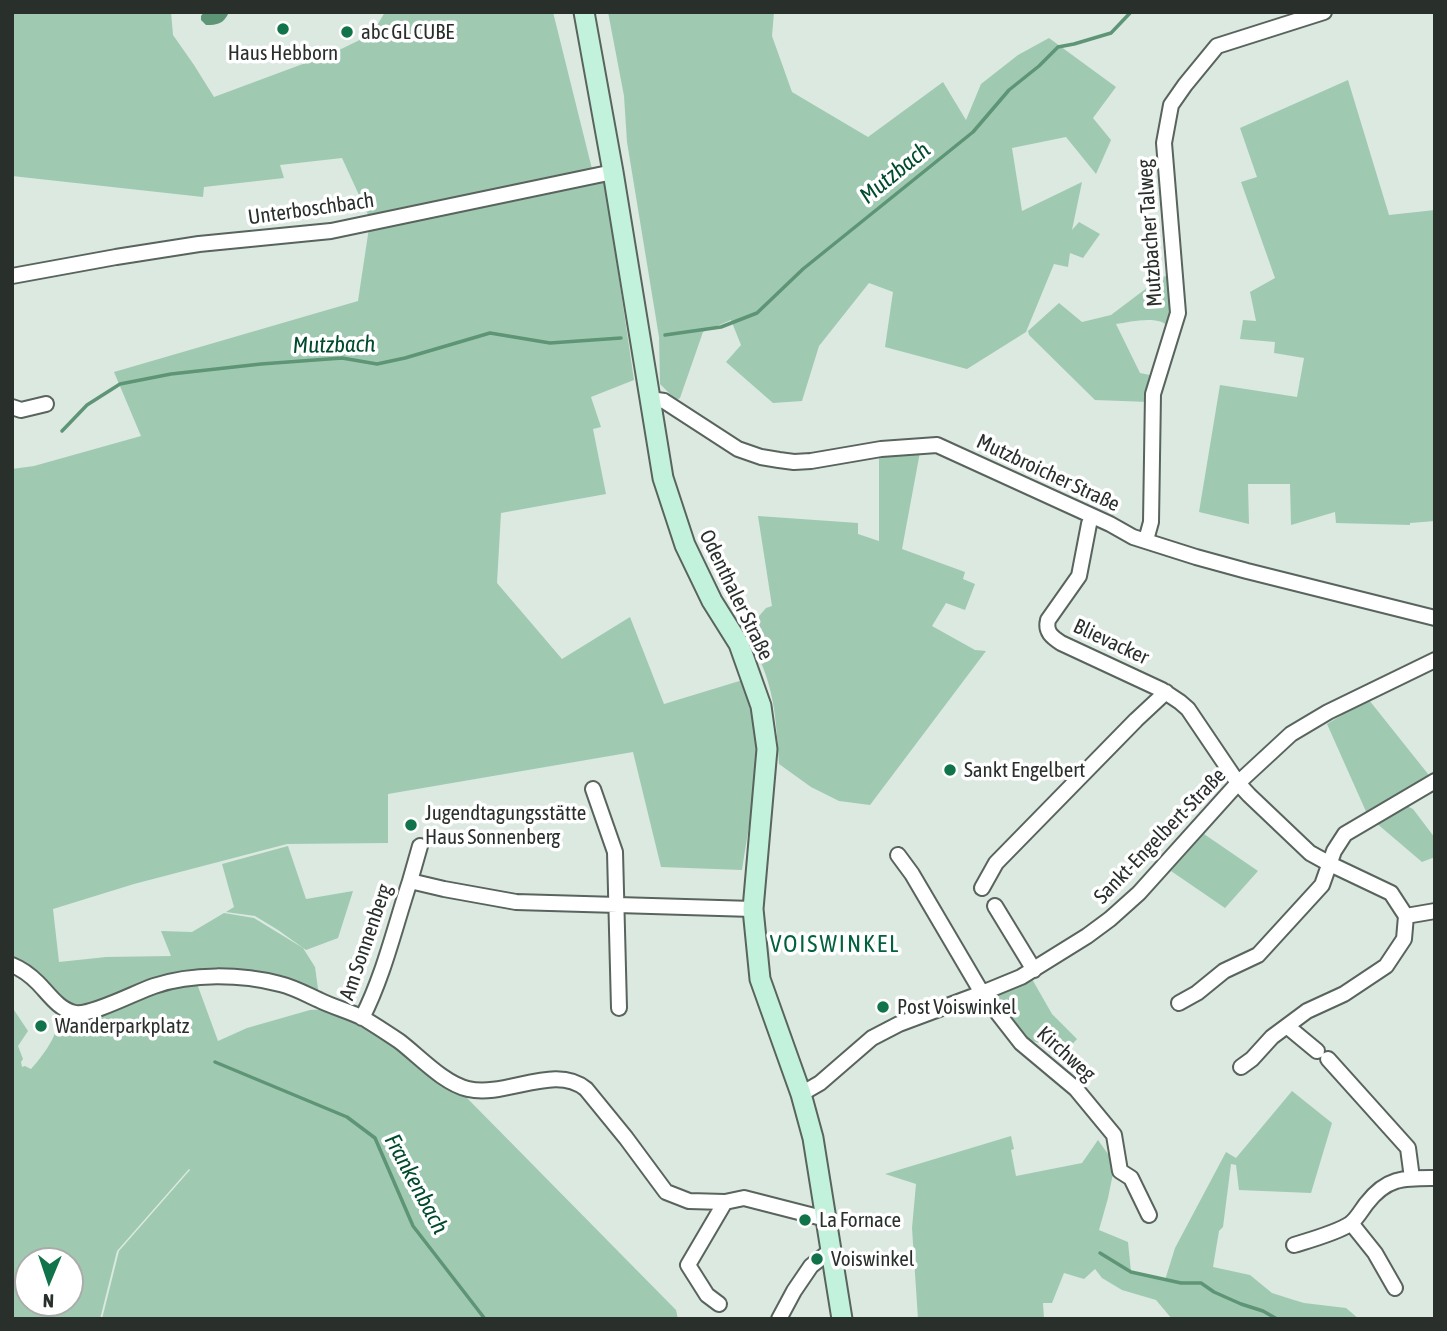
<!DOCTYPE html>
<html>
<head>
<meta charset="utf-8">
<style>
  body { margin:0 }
  #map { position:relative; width:1447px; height:1331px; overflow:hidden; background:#dbe9e0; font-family:"Asap Condensed",sans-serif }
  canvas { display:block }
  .frame { position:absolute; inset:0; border:14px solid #292f2b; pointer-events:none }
  .north { position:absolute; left:14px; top:1247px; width:70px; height:70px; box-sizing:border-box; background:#fff; border:2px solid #a9acaa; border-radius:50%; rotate:182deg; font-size:19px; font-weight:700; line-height:28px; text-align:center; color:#292f2b }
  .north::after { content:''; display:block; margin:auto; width:24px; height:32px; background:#107349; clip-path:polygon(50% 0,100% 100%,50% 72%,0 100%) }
</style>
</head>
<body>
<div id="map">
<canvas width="1447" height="1331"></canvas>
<div class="frame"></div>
<div class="north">N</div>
</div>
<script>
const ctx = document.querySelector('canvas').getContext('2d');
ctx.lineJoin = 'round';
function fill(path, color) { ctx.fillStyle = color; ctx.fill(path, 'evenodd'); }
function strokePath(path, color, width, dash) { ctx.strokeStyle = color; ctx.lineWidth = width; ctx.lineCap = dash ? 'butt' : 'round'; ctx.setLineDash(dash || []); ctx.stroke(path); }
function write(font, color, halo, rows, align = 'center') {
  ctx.font = font + ' "Asap Condensed",sans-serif'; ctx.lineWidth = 7; ctx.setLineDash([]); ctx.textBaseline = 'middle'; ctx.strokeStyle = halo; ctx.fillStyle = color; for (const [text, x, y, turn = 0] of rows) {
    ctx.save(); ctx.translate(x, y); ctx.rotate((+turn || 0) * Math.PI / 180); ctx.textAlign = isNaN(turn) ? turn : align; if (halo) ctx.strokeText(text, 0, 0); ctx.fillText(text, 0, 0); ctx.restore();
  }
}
const green = new Path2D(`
  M 12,12 L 171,12 L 173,35 L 194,65 L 214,97 L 335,52 L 372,34 L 385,12 L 553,12 L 592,169 L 370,219 L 342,158 L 280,165 L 284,178 L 204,187 L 203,197 L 12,176 Z
  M 608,12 L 774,12 L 772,36 L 792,92 L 868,137 L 943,82 L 966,120 L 981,84 L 1018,55 L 1049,38 L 1116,87 L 1093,118 L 1111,140 L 1096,174 L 1066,137 L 1012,148 L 1022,211 L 1082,182 L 1072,230 L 1079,222 L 1100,234 L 1083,258 L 1070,253 L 1068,267 L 1054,264 L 1026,332 L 967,369 L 885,347 L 893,292 L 869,283 L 819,346 L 802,401 L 773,403 L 726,362 L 741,345 L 731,320 L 703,332 L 680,398 L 676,400 L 660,384 L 659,337 L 627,142 L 624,96 Z
  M 1348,80 L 1389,215 L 1435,210 L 1435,521 L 1410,523 L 1410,525 L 1336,523 L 1335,512 L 1291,525 L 1290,484 L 1248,484 L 1249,524 L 1199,512 L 1220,385 L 1297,397 L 1304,358 L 1274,353 L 1275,342 L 1240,339 L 1243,320 L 1256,321 L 1250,292 L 1275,278 L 1241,182 L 1257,177 L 1240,128 Z
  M 609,175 L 616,258 L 634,380 L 591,397 L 601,427 L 593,429 L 606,494 L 501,513 L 497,583 L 562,659 L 630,617 L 664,704 L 746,679 C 751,700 756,722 757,744 C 758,785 748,829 742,870 L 661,867 L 633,752 L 388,794 L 388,843 L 287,844 L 134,884 L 53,909 L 59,962 L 106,957 L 171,956 L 161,931 L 192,932 L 224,913 L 254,918 L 303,948 L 315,967 L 319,996 L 211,972 L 83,1008 L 71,1005 L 12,960 L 12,469 L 34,466 L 141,436 L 114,372 L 358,301 L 370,221 Z
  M 1169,275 L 1173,310 L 1168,326 C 1157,315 1130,322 1116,324 L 1140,373 L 1150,375 L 1149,402 L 1095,400 L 1029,335 L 1028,331 L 1059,303 L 1082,322 L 1111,315 L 1160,278 Z
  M 920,452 L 902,549 L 965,572 L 963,579 L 975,584 L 965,610 L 946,603 L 932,626 L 975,650 L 986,651 L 870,805 L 839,801 L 811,787 L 779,764 C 777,737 776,708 768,682 C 763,664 754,648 746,631 L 766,608 L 772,606 L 758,516 L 858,523 L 858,534 L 879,541 L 879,453 Z
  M 1369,700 L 1432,779 L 1368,816 L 1327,724 L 1342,715 L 1340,713 Z
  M 1407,806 L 1413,809 L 1435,838 L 1435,857 L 1422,862 L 1375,822 Z
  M 1204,834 L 1258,871 L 1225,908 L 1171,871 Z
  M 288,846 L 306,899 L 353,891 L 338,938 L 306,950 L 278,930 L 255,916 L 226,912 L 234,907 L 222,864 Z
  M 1032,979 L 1052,1014 L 1077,1039 L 1067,1050 L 1020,1038 L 993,998 Z
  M 196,981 L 218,1041 L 247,1028 L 310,1010 L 327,1009 L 359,1026 L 439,1074 L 467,1098 L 676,1310 L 678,1319 L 102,1319 L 119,1251 L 190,1170 L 189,1169 L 117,1251 L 100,1319 L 12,1319 L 12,1007 L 28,1031 L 18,1046 L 23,1059 L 21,1062 L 22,1067 L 25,1066 L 31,1069 C 39,1060 46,1051 52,1040 C 57,1030 58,1022 66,1015 ZM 28,1261 L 70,1261 L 70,1303 L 28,1303 Z
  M 1292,1091 L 1332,1123 L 1311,1193 L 1239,1190 L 1236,1165 L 1231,1164 L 1223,1227 L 1219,1231 L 1213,1267 L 1250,1275 L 1272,1293 L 1294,1300 L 1304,1303 L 1346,1308 L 1359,1319 L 1172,1319 L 1156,1300 L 1122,1290 L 1102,1278 L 1095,1269 L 1084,1279 L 1064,1273 L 1052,1303 L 1043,1303 L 1044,1319 L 918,1319 L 912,1228 L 916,1184 L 885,1174 L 1011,1136 L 1014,1149 L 1011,1150 L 1016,1176 L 1082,1163 L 1098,1140 L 1115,1164 L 1108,1198 L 1099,1230 L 1128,1242 L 1131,1272 L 1165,1280 L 1175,1248 L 1226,1152 L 1236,1158 Z`);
const water = new Path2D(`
  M 204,12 L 229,12 C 224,24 217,25 206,25 L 201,20 L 201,16 Z`);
const stream = new Path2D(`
  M 665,335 L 721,327 L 757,313 L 803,269 L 973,132 L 1009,90 L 1039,66 L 1058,47 L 1074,44 L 1111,33 L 1131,12
  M 62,431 L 87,405 L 120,384 L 171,374 L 261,364 L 342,358 L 377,364 L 405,358 L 490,333 L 550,343 L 621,338
  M 215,1062 L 347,1117 L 375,1138 L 413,1226 L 485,1319
  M 1100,1253 L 1131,1272 L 1181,1283 L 1201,1283 L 1214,1292 L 1241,1304 L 1263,1311 L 1277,1319`);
const minor = new Path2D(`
  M 12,276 L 116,257 L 199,244 L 331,231 L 613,172
  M 650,399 L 664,401 L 738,449 L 761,457 L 779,460 L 794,462 L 811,461 L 881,449 L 937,445 L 1110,524 L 1133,537 L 1196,557 L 1247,571 L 1435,618
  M 12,407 L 21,410 L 46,404
  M 1092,516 L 1089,524 L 1079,576 L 1048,620 C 1045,632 1052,637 1061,643 L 1162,690 L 1180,702 L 1188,709 L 1238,783 L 1249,795 L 1310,853 L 1330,864 L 1391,893 L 1406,916 L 1404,939 L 1386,966 L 1344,994 L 1307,1011 L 1272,1037 L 1252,1059 L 1241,1067
  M 1146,540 L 1151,522 L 1153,394 L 1178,313 L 1164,143 L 1171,105 L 1185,85 L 1217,46 L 1324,12
  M 593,789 L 615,852 L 619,1008
  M 420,846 L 410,881 L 444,889 L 516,902 L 753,909
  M 898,855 L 912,874 L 982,993 L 1021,1043 L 1076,1089 L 1114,1135 L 1120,1171 L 1131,1178 L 1149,1215
  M 982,888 L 996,863 L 1136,720 L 1166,692
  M 995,906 L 1034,970
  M 1406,916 L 1435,911
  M 12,965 C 22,969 30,975 38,983 C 48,993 59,1010 75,1013 C 91,1016 136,992 154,986 C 192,973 241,974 280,984 C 293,987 306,994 319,1000 C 333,1007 349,1011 363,1018 C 375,1025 387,1033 399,1041 C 419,1056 443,1083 468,1089 C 506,1098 555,1063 586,1089 L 626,1138 L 666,1192 L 689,1201 L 725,1202 L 744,1198 L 826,1219
  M 1179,1003 L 1197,993 L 1224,971 L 1258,955 L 1322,885 L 1334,851 L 1345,834 L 1435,781
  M 362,1018 C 384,975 395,926 410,881
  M 1288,1027 L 1317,1051
  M 1328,1059 L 1408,1148 L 1412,1178
  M 801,1094 L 820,1083 L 872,1038 L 899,1024 L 982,993 L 1021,977 L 1087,936 L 1110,919 L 1139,893 L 1238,783 L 1291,734 L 1328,712 L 1435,660
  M 1351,1223 L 1375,1253 L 1395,1288
  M 1294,1245 C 1310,1240 1336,1233 1350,1224 C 1357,1219 1362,1209 1367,1203 C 1387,1177 1404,1178 1435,1178
  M 719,1304 L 707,1295 L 688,1265 L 725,1202
  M 779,1319 L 794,1291 L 811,1266 L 830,1251`);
const secondary = new Path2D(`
  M 584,12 L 613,172 L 663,478 L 685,545 L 712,601 L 739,644 L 761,706 L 767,749 L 753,909 L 760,979 L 801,1094 L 813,1138 L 842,1319`);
const markers = [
  [283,29,7,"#107349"],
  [347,32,7,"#107349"],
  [950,770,7,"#107349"],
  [411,825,7,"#107349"],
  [883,1007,7,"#107349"],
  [41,1026,7,"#107349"],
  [805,1220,7,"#107349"],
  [817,1259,7,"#107349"]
];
const poiNames = [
  ["abc GL CUBE",361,32],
  ["Haus Hebborn",283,53,"center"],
  ["Sankt Engelbert",964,770],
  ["Jugendtagungsstätte",425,813],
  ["Haus Sonnenberg",425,837],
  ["Post Voiswinkel",897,1007],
  ["Wanderparkplatz",55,1026],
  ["La Fornace",819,1220],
  ["Voiswinkel",831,1259]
];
const streetNames = [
  ["Unterboschbach",311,209,-8],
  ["Mutzbacher Talweg",1150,233,-94],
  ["Mutzbroicher Straße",1048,473,25],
  ["Odenthaler Straße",736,595,64],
  ["Blievacker",1111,642,25],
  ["Sankt-Engelbert-Straße",1160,836,-46],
  ["Am Sonnenberg",366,942,-71],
  ["Kirchweg",1066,1054,42]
];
const waterNames = [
  ["Mutzbach",895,173,-39],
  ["Mutzbach",334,345,-1],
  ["Frankenbach",416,1184,62]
];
const quarterNames = [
  ["VOISWINKEL",835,944]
];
fill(green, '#9fcab1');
fill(water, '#5e9576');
strokePath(stream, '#5e9576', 3.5);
strokePath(minor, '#58645d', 18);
strokePath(secondary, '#58645d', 23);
strokePath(minor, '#fff', 14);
strokePath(secondary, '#c2f1dc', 19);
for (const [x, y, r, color] of markers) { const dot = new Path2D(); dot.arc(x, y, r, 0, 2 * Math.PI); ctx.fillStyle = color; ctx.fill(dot); strokePath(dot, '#fff', 2.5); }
write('21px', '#292f2b', '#fff', poiNames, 'left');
write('21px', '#292f2b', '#fff', streetNames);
write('italic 23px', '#004b2d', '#fff', waterNames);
ctx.letterSpacing = '2px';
write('24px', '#03623d', '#fff', quarterNames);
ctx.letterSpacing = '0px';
</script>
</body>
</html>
